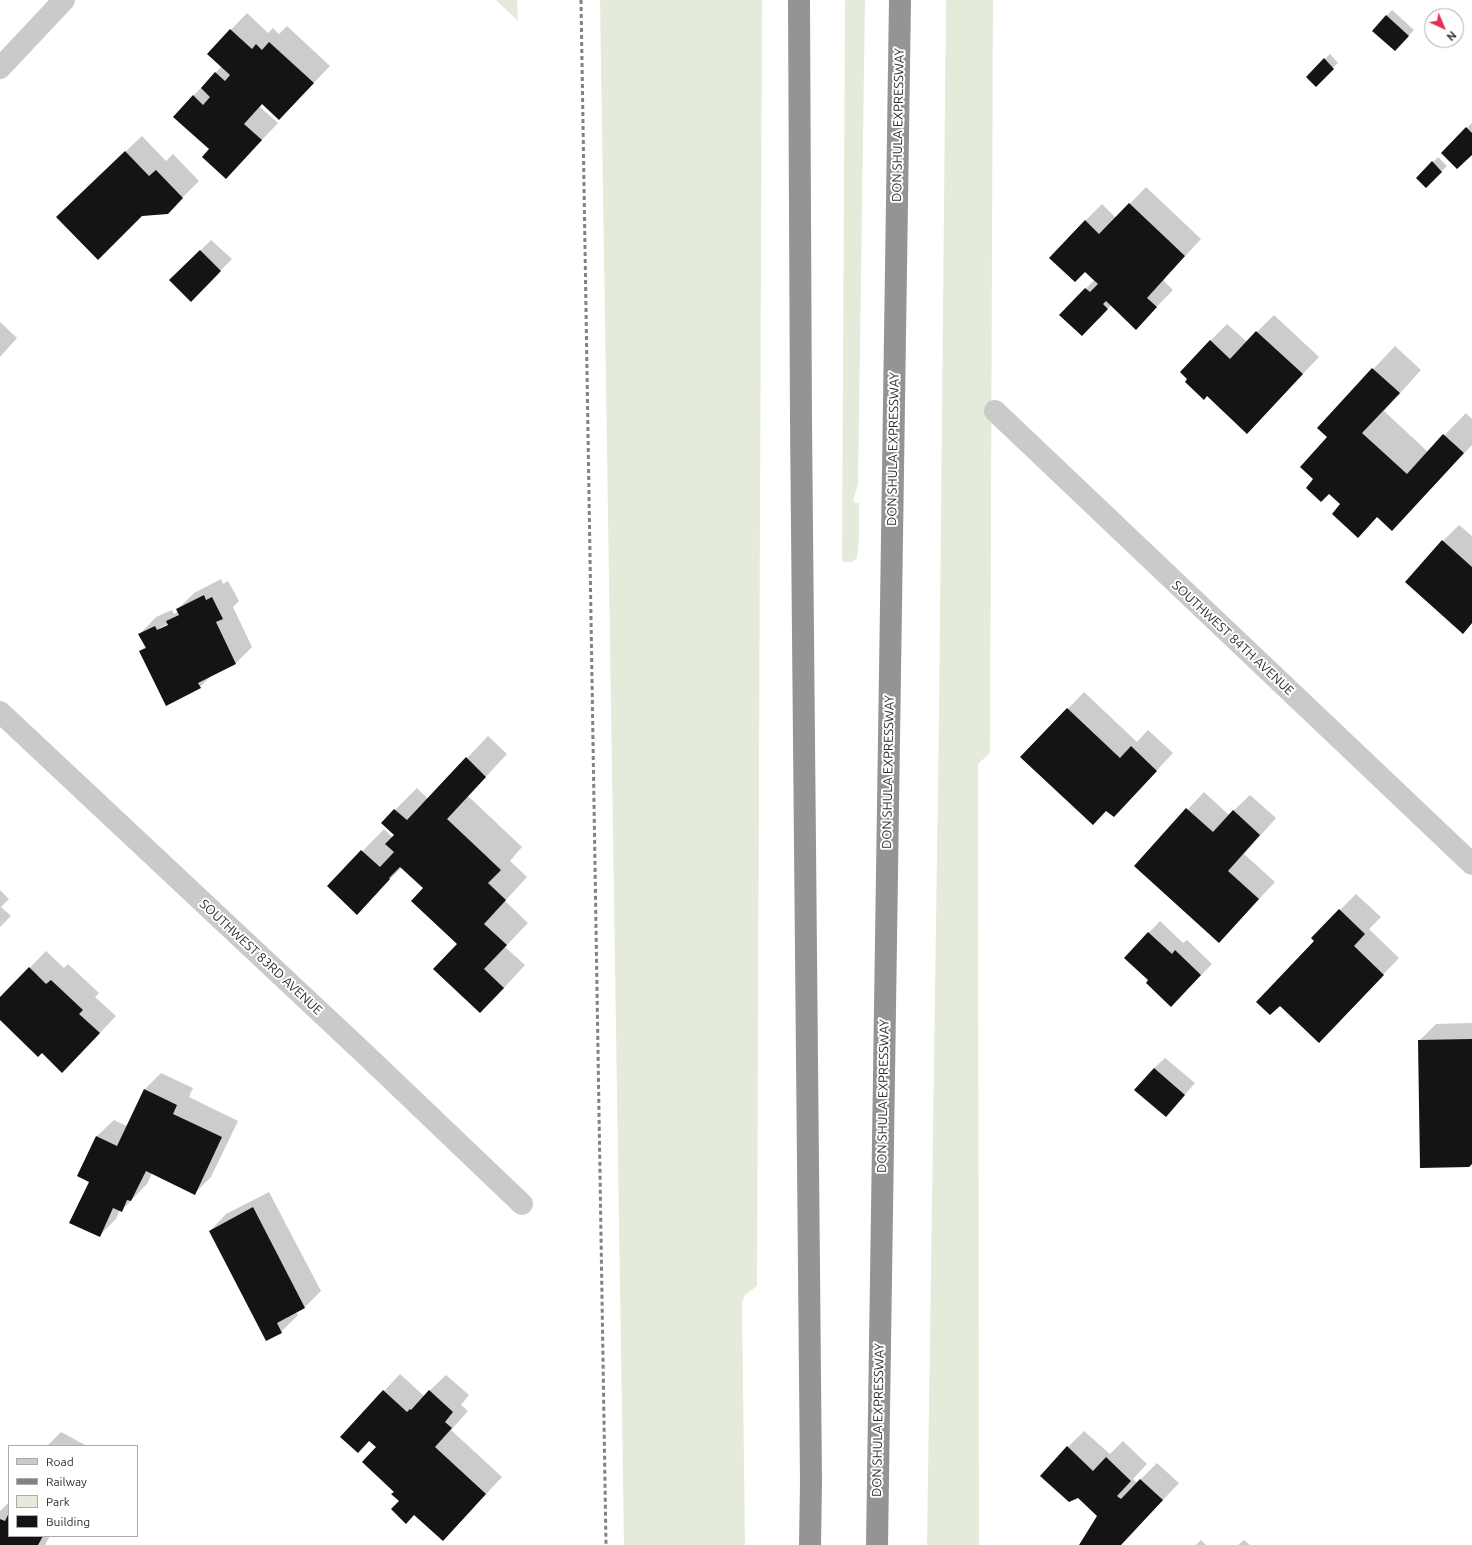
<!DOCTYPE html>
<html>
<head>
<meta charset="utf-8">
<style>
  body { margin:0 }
  #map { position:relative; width:1472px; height:1545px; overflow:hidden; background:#fff; font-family:Ubuntu,sans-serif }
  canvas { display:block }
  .legend { position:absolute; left:8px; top:1445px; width:130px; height:92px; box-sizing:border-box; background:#fff; border:1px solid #ababab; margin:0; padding:5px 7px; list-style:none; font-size:12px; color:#2d2d2d }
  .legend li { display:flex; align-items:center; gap:8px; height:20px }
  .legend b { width:20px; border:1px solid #ababab }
  .north { position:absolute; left:1424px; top:8px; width:40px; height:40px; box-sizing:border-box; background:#fff; border:1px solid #ababab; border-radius:50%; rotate:136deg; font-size:11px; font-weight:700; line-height:16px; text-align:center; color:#2d2d2d }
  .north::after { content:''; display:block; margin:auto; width:14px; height:18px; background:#e62d55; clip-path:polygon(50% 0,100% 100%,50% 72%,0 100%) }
</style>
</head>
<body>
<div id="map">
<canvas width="1472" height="1545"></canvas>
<ul class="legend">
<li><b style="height:5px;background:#cacaca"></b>Road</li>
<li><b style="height:5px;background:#828282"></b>Railway</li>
<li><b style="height:11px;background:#e5ebda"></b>Park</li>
<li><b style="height:11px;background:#141414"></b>Building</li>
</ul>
<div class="north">N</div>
</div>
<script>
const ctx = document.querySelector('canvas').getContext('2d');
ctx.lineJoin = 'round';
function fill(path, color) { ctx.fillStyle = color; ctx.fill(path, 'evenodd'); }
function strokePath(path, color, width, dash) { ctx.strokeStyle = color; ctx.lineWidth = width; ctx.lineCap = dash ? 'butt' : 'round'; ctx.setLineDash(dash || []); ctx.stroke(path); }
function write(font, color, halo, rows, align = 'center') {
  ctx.font = font + ' Ubuntu,sans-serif'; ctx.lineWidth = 4; ctx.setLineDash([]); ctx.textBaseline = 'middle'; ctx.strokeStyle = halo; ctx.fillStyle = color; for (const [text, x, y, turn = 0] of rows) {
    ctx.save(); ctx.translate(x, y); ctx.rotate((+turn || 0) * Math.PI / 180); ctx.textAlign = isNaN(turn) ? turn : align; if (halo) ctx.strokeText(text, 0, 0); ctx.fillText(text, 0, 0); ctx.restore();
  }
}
const green = new Path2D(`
  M 496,0 L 517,0 L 518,21 Z
  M 600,0 L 762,0 L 757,1286 L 745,1295 L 742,1303 L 745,1545 L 624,1545 Z
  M 845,0 L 865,0 L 858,485 L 853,500 L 855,503 L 859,503 L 859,540 L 857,558 L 852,562 L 843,562 L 842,558 Z
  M 946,0 L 993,0 L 990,753 L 978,764 L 979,1545 L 927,1545 L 939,716 Z`);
const shadow = new Path2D(`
  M 1392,10 L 1414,30 L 1400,45 L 1373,30 Z
  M 247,13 L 268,33 L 273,28 L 279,34 L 287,26 L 330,66 L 279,119 L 263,103 L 260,107 L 278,123 L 242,161 L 210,149 L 193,96 L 222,66 L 208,54 Z
  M 1330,54 L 1338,63 L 1316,85 L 1307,77 Z
  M 1472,123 L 1472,153 L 1442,153 Z
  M 142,136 L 166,161 L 173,154 L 199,181 L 167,213 L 74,200 Z
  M 1438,157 L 1447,166 L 1426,187 L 1417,178 Z
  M 1146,187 L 1201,239 L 1163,280 L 1173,290 L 1136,328 L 1111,305 L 1099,319 L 1061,315 L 1095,279 L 1085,221 L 1102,204 L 1116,218 Z
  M 211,240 L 232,259 L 191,300 L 171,280 Z
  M 1274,315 L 1319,357 L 1247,432 L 1210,341 L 1227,324 L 1247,342 Z
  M 0,322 L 17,338 L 0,357 Z
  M 1395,346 L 1421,370 L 1384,411 L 1428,452 L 1466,413 L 1472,419 L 1472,445 L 1392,530 L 1377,517 L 1358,536 L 1342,504 L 1315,479 L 1328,437 L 1318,428 Z
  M 1459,525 L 1472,536 L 1472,623 L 1463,632 L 1443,541 Z
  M 221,579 L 223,584 L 228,581 L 239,601 L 233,607 L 252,647 L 236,663 L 213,674 L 200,687 L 140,651 L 146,646 L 140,634 L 156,617 L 172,610 L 174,614 L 176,613 L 178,611 L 178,609 L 194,593 ZM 172,622 L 173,624 L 160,630 L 160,628 Z
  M 1084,692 L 1137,742 L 1148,730 L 1173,753 L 1130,799 L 1022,757 Z
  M 488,736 L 507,754 L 468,796 L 522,847 L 510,861 L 527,877 L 505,901 L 528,923 L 505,947 L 525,965 L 502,990 L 458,944 L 424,888 L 402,867 L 357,913 L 329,886 L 384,829 L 393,838 L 395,835 L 382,823 L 417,788 L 428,799 Z
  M 1204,792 L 1229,815 L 1250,795 L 1276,818 L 1244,854 L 1275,882 L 1219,942 L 1135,866 Z
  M 0,890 L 9,899 L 1,907 L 11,916 L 0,927 Z
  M 1356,894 L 1381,917 L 1369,929 L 1399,958 L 1335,1025 L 1280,1005 L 1316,941 L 1340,910 Z
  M 1160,921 L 1183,943 L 1187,940 L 1212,964 L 1182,995 L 1149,980 L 1125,958 Z
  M 46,951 L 64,968 L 68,964 L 99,993 L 95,997 L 116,1016 L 79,1055 L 0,1019 L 0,999 Z
  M 1472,1023 L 1472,1162 L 1419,1041 L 1436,1024 Z
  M 1165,1058 L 1195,1083 L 1166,1116 L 1154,1068 Z
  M 161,1073 L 193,1088 L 189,1097 L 238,1121 L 211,1177 L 195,1193 L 152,1173 L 147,1184 L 121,1211 L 120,1210 L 116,1219 L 99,1236 L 90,1181 L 78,1176 L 97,1136 L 114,1120 L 127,1126 L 145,1089 Z
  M 269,1192 L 321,1291 L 305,1307 L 296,1312 L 298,1315 L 281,1332 L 210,1231 L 226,1214 Z
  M 400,1374 L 424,1396 L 446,1375 L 469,1395 L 461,1405 L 468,1411 L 451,1430 L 502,1477 L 459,1523 L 395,1492 L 377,1447 L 369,1440 L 341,1437 Z
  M 1084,1431 L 1110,1454 L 1123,1441 L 1147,1464 L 1133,1479 L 1137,1483 L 1157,1463 L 1179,1483 L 1121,1545 L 1080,1545 L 1098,1515 L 1068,1447 Z
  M 61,1432 L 87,1446 L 47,1446 Z
  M 9,1502 L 9,1536 L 50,1536 L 45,1545 L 0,1545 L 0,1511 Z
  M 1201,1540 L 1206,1545 L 1196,1545 Z
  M 1244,1540 L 1250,1545 L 1238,1545 Z`);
const building = new Path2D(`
  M 1386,15 L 1409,36 L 1395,51 L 1372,31 Z
  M 230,29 L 252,49 L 256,44 L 262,50 L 269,42 L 314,83 L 279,120 L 262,104 L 244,124 L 262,140 L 226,179 L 202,157 L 209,149 L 173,117 L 193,95 L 203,105 L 210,97 L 201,88 L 215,72 L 225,81 L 230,75 L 207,54 Z
  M 1324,58 L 1334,69 L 1316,87 L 1306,77 Z
  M 1466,127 L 1472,133 L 1472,155 L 1457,169 L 1441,153 Z
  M 125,151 L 149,176 L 156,170 L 183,198 L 168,214 L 142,216 L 98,260 L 56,217 Z
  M 1432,161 L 1442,172 L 1426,188 L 1416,178 Z
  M 1129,203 L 1185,256 L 1147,298 L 1157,307 L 1136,330 L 1106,301 L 1103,304 L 1108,309 L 1082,336 L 1059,315 L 1085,288 L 1090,292 L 1098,284 L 1085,272 L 1075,282 L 1049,258 L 1085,220 L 1099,234 Z
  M 200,250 L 221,271 L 191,302 L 169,280 Z
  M 1256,331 L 1303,374 L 1247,434 L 1207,396 L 1204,400 L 1185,382 L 1187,379 L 1180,372 L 1210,340 L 1230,359 Z
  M 1372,368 L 1400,393 L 1362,433 L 1407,474 L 1443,434 L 1464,453 L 1392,531 L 1377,517 L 1358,538 L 1332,514 L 1340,504 L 1329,494 L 1321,502 L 1306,488 L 1313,479 L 1300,467 L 1327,437 L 1317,428 Z
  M 1442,540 L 1472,567 L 1472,623 L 1463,634 L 1405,582 Z
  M 204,595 L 206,600 L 212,597 L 223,619 L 216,622 L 236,664 L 198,683 L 201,688 L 166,706 L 139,651 L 146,648 L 138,634 L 155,626 L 157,630 L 168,625 L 166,621 L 179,615 L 176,609 Z
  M 1067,708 L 1120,758 L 1131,746 L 1157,771 L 1114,817 L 1106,811 L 1093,825 L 1020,757 Z
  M 466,757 L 486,777 L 447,819 L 501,870 L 488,883 L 506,900 L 484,924 L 507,945 L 484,969 L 504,988 L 480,1013 L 433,969 L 457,944 L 411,901 L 423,888 L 400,867 L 389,878 L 390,879 L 357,915 L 327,886 L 361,850 L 380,867 L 394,852 L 385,844 L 394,835 L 381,823 L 394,809 L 407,820 Z
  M 1186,808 L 1213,832 L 1233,810 L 1260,835 L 1228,871 L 1259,899 L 1219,943 L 1134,866 Z
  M 1339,909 L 1365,934 L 1354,946 L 1384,975 L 1319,1043 L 1280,1006 L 1270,1015 L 1256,1002 L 1314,941 L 1311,938 Z
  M 1148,932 L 1172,954 L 1175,950 L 1201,975 L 1171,1007 L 1146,983 L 1148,980 L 1124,958 Z
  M 29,967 L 46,984 L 51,980 L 83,1010 L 79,1014 L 100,1033 L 62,1073 L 42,1053 L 38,1057 L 0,1020 L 0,997 Z
  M 1472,1039 L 1472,1164 L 1469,1167 L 1420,1168 L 1418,1040 Z
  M 1154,1068 L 1185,1095 L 1166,1117 L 1134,1090 Z
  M 144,1089 L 177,1105 L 173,1114 L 222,1137 L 195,1195 L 146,1171 L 131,1201 L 127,1200 L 122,1212 L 113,1208 L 100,1237 L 69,1223 L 89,1182 L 77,1176 L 96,1136 L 117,1146 Z
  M 253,1207 L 305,1308 L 277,1323 L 282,1333 L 266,1341 L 209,1231 Z
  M 383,1390 L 407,1412 L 410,1409 L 411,1410 L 429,1390 L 453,1412 L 445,1422 L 452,1428 L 435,1447 L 486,1494 L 443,1541 L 414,1515 L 406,1524 L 391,1509 L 399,1501 L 391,1494 L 394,1492 L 362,1462 L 376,1447 L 369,1441 L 358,1453 L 340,1437 Z
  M 1067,1446 L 1093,1471 L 1106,1457 L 1131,1481 L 1117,1496 L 1121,1499 L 1140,1479 L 1163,1500 L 1121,1545 L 1079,1545 L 1097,1516 L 1078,1498 L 1069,1502 L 1040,1476 Z
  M 9,1513 L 9,1536 L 43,1536 L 38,1545 L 0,1545 L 0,1519 L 5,1521 Z`);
const minor = new Path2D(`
  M 0,68 L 64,0
  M 995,411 L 1472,864
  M 0,712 L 367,1056 L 522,1204`);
const highway = new Path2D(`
  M 799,0 L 801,422 L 811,1481 L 810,1545
  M 877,1545 L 900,0`);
const rail = new Path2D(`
  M 581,0 L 606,1545`);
const streetNames = [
  ["DON SHULA EXPRESSWAY",898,125,-89],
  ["DON SHULA EXPRESSWAY",893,449,-89],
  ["SOUTHWEST 84TH AVENUE",1233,638,43],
  ["DON SHULA EXPRESSWAY",888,772,-89],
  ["SOUTHWEST 83RD AVENUE",261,957,43],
  ["DON SHULA EXPRESSWAY",883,1096,-89],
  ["DON SHULA EXPRESSWAY",878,1420,-89]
];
fill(green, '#e5ebda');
fill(shadow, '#0003');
fill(building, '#141414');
strokePath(minor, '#cacaca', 22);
strokePath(highway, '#949494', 22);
strokePath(rail, '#828282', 3, [4, 3]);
write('13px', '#2d2d2d', '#fff', streetNames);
</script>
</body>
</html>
